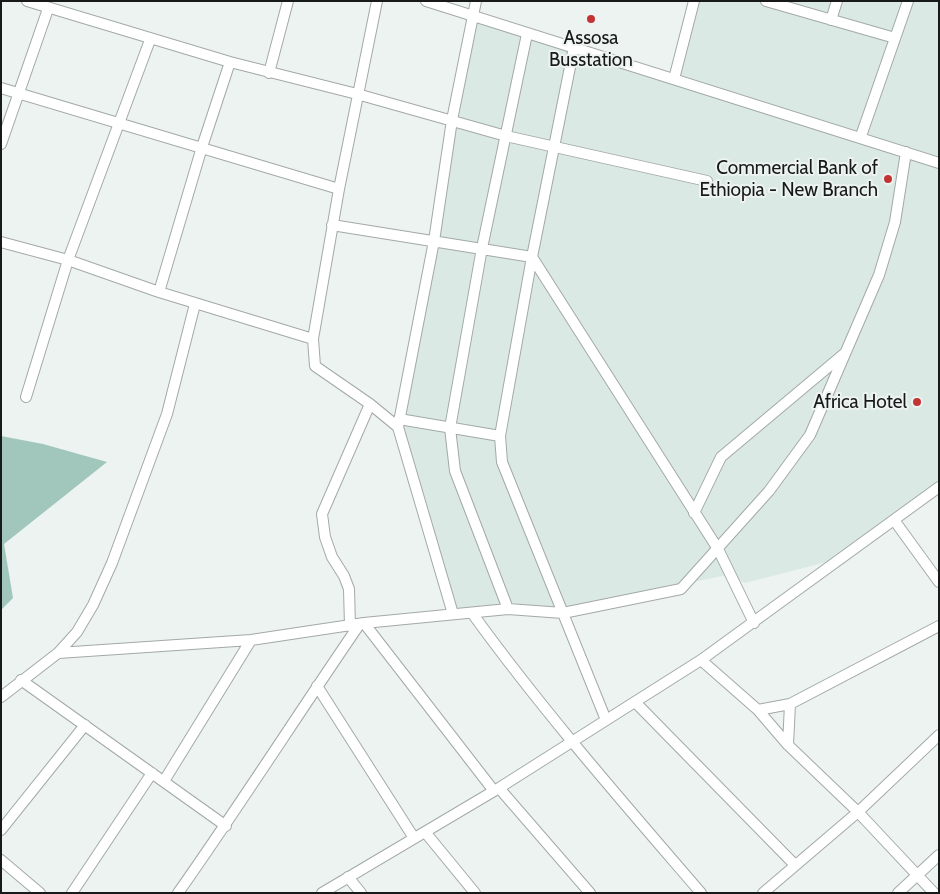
<!DOCTYPE html>
<html>
<head>
<meta charset="utf-8">
<style>
  body { margin:0 }
  #map { position:relative; width:940px; height:894px; overflow:hidden; background:#ecf3f1; font-family:Cabin,sans-serif }
  canvas { display:block }
  .frame { position:absolute; inset:0; border:2px solid #181a19; pointer-events:none }
</style>
</head>
<body>
<div id="map">
<canvas width="940" height="894"></canvas>
<div class="frame"></div>
</div>
<script>
const ctx = document.querySelector('canvas').getContext('2d');
ctx.lineJoin = 'round';
function fill(path, color) { ctx.fillStyle = color; ctx.fill(path, 'evenodd'); }
function strokePath(path, color, width, dash) { ctx.strokeStyle = color; ctx.lineWidth = width; ctx.lineCap = dash ? 'butt' : 'round'; ctx.setLineDash(dash || []); ctx.stroke(path); }
function write(font, color, halo, rows, align = 'center') {
  ctx.font = font + ' Cabin,sans-serif'; ctx.lineWidth = 4; ctx.setLineDash([]); ctx.textBaseline = 'middle'; ctx.strokeStyle = halo; ctx.fillStyle = color; for (const [text, x, y, turn = 0] of rows) {
    ctx.save(); ctx.translate(x, y); ctx.rotate((+turn || 0) * Math.PI / 180); ctx.textAlign = isNaN(turn) ? turn : align; if (halo) ctx.strokeText(text, 0, 0); ctx.fillText(text, 0, 0); ctx.restore();
  }
}
const built = new Path2D(`
  M 696,1 L 763,1 L 898,42 L 911,1 L 939,1 L 939,483 L 827,562 L 745,583 L 727,575 L 568,608 L 456,619 L 399,422 L 473,15 L 579,43 L 672,75 Z
  M 770,1 L 907,1 L 895,37 Z`);
const forest = new Path2D(`
  M 1,436 L 43,444 L 107,462 L 4,544 L 13,598 L 1,610 Z`);
const minor = new Path2D(`
  M 27,1 L 230,62 L 357,94 L 506,136 L 707,181
  M 426,1 L 939,163
  M 766,1 L 895,38
  M 831,20 L 837,1
  M 574,47 L 532,257 L 500,436 L 502,462 L 606,720
  M 269,73 L 288,1
  M 674,79 L 694,1
  M 1,88 L 339,189
  M 861,136 L 908,1
  M 1,144 L 48,9
  M 332,225 L 532,257 L 718,549 L 754,623
  M 1,242 L 68,260 L 159,292 L 313,339 L 315,366 L 370,404 L 398,427
  M 159,292 L 202,147 L 230,62
  M 313,339 L 339,189 L 377,1
  M 26,397 L 68,260 L 150,40
  M 399,419 L 500,436
  M 694,513 L 721,457 L 845,353
  M 894,520 L 939,582
  M 508,609 L 455,471 L 450,428 L 482,248 L 527,34
  M 472,613 C 543,711 622,801 701,893
  M 453,614 L 398,427 L 434,241 L 452,120 L 476,1
  M 364,623 L 494,791
  M 350,626 L 349,589 L 344,576 L 332,557 L 325,537 L 322,514 L 370,404
  M 58,653 L 77,632 L 93,605 L 112,563 L 167,414 L 195,304
  M 701,660 L 758,710 L 788,745 L 858,812 L 934,893
  M 21,680 L 226,826
  M 317,686 L 414,838
  M 1,697 L 58,653 L 251,640 L 364,623 L 508,609 L 563,613 L 681,589 L 769,491 L 810,435 L 879,275 L 895,222 L 906,152
  M 635,702 L 795,865
  M 758,710 L 790,704
  M 788,745 L 790,704 L 939,626
  M 164,781 L 251,640
  M 499,788 L 590,893
  M 1,830 L 85,725
  M 425,832 L 475,893
  M 1,860 L 40,893
  M 348,877 L 361,893
  M 72,893 L 152,773
  M 178,893 C 240,805 298,714 359,625
  M 322,893 L 499,788 L 701,660 L 939,487
  M 763,893 L 858,812 L 939,735
  M 898,893 L 939,855`);
const markers = [
  [591,19,5,"#c23334"],
  [888,179,5,"#c23334"],
  [917,402,5,"#c23334"]
];
const poiNames = [
  ["Assosa",591,38,"center"],
  ["Busstation",591,60,"center"],
  ["Commercial Bank of",878,168],
  ["Ethiopia - New Branch",878,190],
  ["Africa Hotel",907,402]
];
fill(built, '#dae9e4');
fill(forest, '#a1c7bc');
strokePath(minor, '#a3a9a7', 12);
strokePath(minor, '#fff', 10);
for (const [x, y, r, color] of markers) { const dot = new Path2D(); dot.arc(x, y, r, 0, 2 * Math.PI); ctx.fillStyle = color; ctx.fill(dot); strokePath(dot, '#ecf3f1', 2); }
write('19px', '#181a19', '#ecf3f1', poiNames, 'right');
</script>
</body>
</html>
